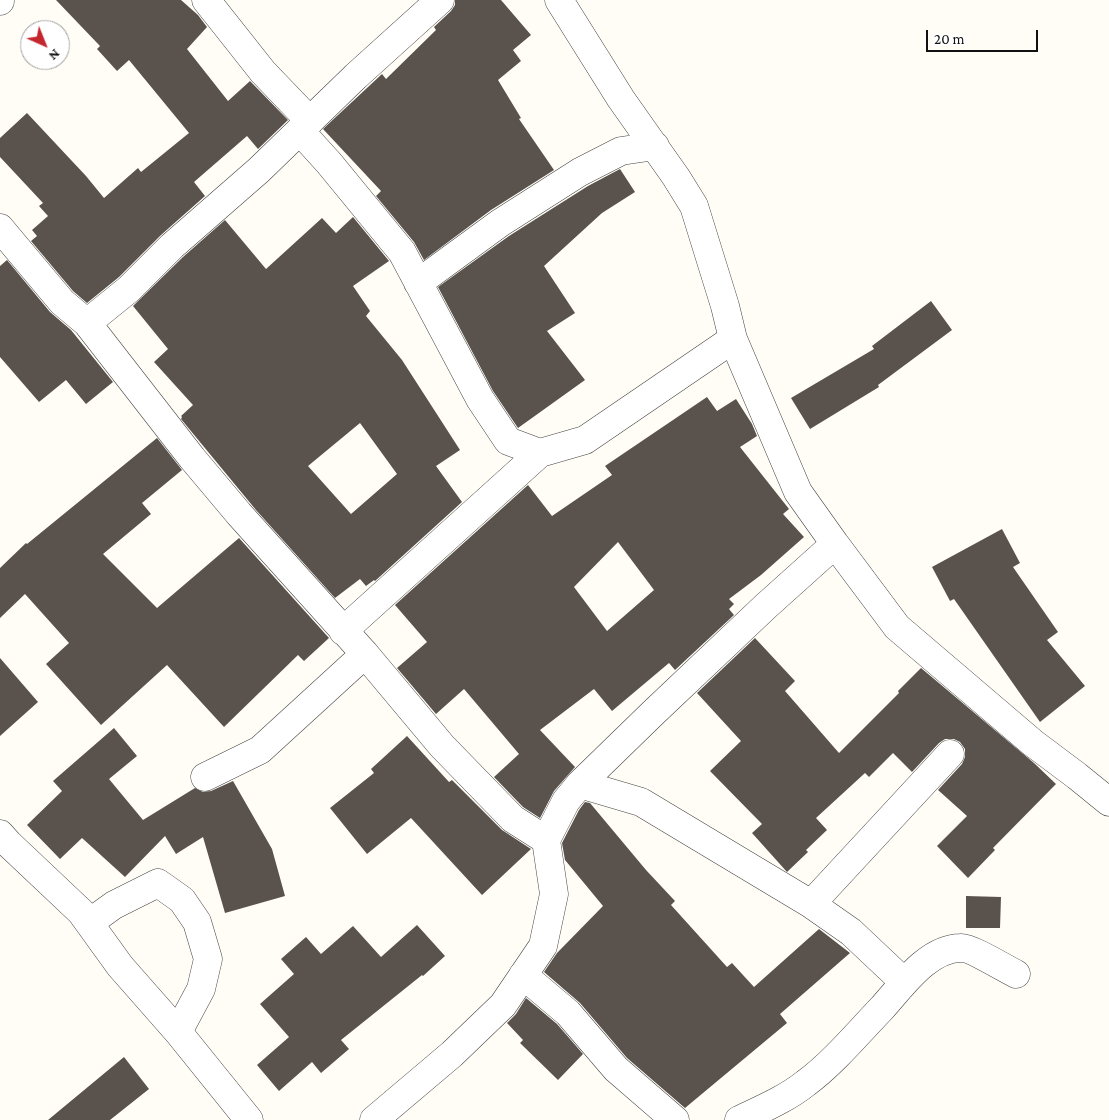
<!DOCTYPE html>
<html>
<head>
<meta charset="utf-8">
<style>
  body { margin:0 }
  #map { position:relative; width:1109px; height:1120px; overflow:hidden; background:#fffdf5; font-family:"Crimson Pro",serif }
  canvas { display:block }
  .north { position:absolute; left:20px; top:20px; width:50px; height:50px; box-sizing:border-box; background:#fff; border:1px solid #a0a0a0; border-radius:50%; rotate:136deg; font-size:14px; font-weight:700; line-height:20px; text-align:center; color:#111 }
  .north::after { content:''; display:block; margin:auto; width:18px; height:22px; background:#c4262e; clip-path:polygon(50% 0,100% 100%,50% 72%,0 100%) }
  .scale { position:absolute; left:926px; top:30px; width:112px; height:22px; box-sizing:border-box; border:2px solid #111; border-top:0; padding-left:6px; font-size:15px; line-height:18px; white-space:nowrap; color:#111; -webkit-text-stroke:4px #fff; paint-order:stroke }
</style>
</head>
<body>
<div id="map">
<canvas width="1109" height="1120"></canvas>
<div class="north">N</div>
<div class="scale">20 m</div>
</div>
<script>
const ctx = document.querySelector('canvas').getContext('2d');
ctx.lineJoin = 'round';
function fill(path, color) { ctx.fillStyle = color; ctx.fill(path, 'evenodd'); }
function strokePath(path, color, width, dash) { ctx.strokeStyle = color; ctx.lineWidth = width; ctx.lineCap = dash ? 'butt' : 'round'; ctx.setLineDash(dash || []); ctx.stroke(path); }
const building = new Path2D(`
  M 56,0 L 181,0 L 198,15 L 207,27 L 187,49 L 228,101 L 250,81 L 288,120 L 258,149 L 247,136 L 194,182 L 205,196 L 161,235 L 119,277 L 87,303 L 73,291 L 31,241 L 37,236 L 32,230 L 48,216 L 39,206 L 43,203 L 0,157 L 0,138 L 27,113 L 86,176 L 104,198 L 138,168 L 141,172 L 189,133 L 129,60 L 117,71 L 97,49 L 100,46 Z
  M 455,0 L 501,0 L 531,35 L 513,50 L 521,61 L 498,80 L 521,118 L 519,119 L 554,170 L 491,210 L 424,260 L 414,242 L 376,196 L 381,191 L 323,129 L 382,74 L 386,79 L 436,30 L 434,27 L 451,11 L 455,5 Z
  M 620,169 L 635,192 L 602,213 L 544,266 L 575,313 L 547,331 L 585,380 L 518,428 L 493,391 L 438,287 L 509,236 L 588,186 Z
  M 353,217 L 389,261 L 353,286 L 370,311 L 366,316 L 402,360 L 460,450 L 436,466 L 462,502 L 375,581 L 374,580 L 366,586 L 360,579 L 335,598 L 256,510 L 181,419 L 182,417 L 181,416 L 193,405 L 154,362 L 168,349 L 133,306 L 183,257 L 225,220 L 266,269 L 322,218 L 336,233 ZM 360,423 L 397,474 L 351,514 L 308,466 Z
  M 7,260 L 50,312 L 71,330 L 113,382 L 86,404 L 66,380 L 39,402 L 0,357 L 0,266 Z
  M 931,301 L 952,330 L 878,385 L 879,387 L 810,429 L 791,398 L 874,349 L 872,346 Z
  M 707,397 L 717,411 L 736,399 L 752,424 L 757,436 L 740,447 L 789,509 L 783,514 L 804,537 L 761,575 L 729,599 L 734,604 L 729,609 L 734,615 L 675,670 L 669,663 L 612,711 L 594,689 L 540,730 L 575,767 L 554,791 L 540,818 L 523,807 L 494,777 L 519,754 L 464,689 L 436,714 L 397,668 L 427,642 L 395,605 L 528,485 L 552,516 L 612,475 L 605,466 ZM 618,542 L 654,590 L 607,631 L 574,587 Z
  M 157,438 L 182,470 L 142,503 L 151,514 L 103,554 L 157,608 L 239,538 L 329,638 L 304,661 L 298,655 L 224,727 L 167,665 L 101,725 L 46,664 L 69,643 L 25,594 L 0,618 L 0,568 L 26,543 L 27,544 Z
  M 1002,529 L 1020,563 L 1013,567 L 1058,632 L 1047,640 L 1085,686 L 1040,722 L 954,599 L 950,601 L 932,567 Z
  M 755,638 L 795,681 L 785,691 L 839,753 L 899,693 L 898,691 L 921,668 L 1034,763 L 1056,784 L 993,848 L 995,850 L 968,878 L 937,846 L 967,816 L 938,790 L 962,764 L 965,757 L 965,749 L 960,742 L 954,739 L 945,739 L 939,743 L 912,772 L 893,753 L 869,777 L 865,773 L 816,818 L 827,830 L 806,850 L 808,852 L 787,872 L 752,833 L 762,824 L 710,771 L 741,741 L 697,693 Z
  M 0,658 L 38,702 L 0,736 Z
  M 114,728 L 137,756 L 109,779 L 143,820 L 195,788 L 203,792 L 211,791 L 233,781 L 272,849 L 285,896 L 225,913 L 203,837 L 176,854 L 165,836 L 125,877 L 82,838 L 60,859 L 27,825 L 62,791 L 53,781 Z
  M 407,736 L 449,782 L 452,780 L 502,830 L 531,849 L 482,895 L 411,818 L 367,854 L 330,808 L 374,773 L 371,769 Z
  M 585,802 L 590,803 L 646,870 L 675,901 L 671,905 L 727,967 L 732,963 L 754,987 L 819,929 L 850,953 L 780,1014 L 787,1023 L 685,1108 L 627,1058 L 580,1003 L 544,972 L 557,953 L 603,906 L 565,860 L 562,843 L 579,810 Z
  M 966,896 L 1001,897 L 1000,928 L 966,928 Z
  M 417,925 L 445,956 L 423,976 L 422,975 L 341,1040 L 349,1049 L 321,1073 L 312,1062 L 279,1091 L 257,1065 L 289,1037 L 260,1004 L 294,974 L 281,959 L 306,937 L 321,954 L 353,926 L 381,957 Z
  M 526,998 L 557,1024 L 583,1054 L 558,1080 L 520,1043 L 523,1040 L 507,1023 L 516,1014 Z
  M 124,1057 L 149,1089 L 110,1120 L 48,1120 Z`);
const minor = new Path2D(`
  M 206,0 L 263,72 L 310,121
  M 559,0 L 621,99 L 676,177 L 694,206 L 725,306 L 733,339 L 798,492 L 835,544 L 897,627 L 1033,743 L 1077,776 L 1109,802
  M 0,1 L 0,0
  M 300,131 L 329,163 L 402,252 L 480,399 L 508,441 L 540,453 L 585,440 L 733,339
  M 0,228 L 62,302 L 87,323 L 192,458 L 239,514 L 365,654 L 442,746 L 513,819 L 546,840
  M 418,283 L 500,223 L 580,172 L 621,151 L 655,146
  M 87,323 L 129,289 L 172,246 L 259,170 L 356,76 L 440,0
  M 343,631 L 540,453
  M 205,777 L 260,750 L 365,654
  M 580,784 L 641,802 L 811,904 L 851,932 L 904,982
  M 0,834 L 9,844 L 81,912 L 120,966 L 178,1032 L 249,1120
  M 811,904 L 950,754
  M 89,923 L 114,905 L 158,883 L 182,900 L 197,922 L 208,959 L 201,989 L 178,1032
  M 523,975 L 568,1013 L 616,1069 L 675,1120
  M 374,1120 L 452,1054 L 503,1005 L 543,946 L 554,894 L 546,840 L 566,801 L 580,784 L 653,713 L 766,606 L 835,544
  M 739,1120 C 762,1109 786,1099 806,1083 C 832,1064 859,1032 882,1008 C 902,986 928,948 961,948 C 970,947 1006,969 1016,974`);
fill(building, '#5a524d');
strokePath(minor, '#444', 29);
strokePath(minor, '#fff', 28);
</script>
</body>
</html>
